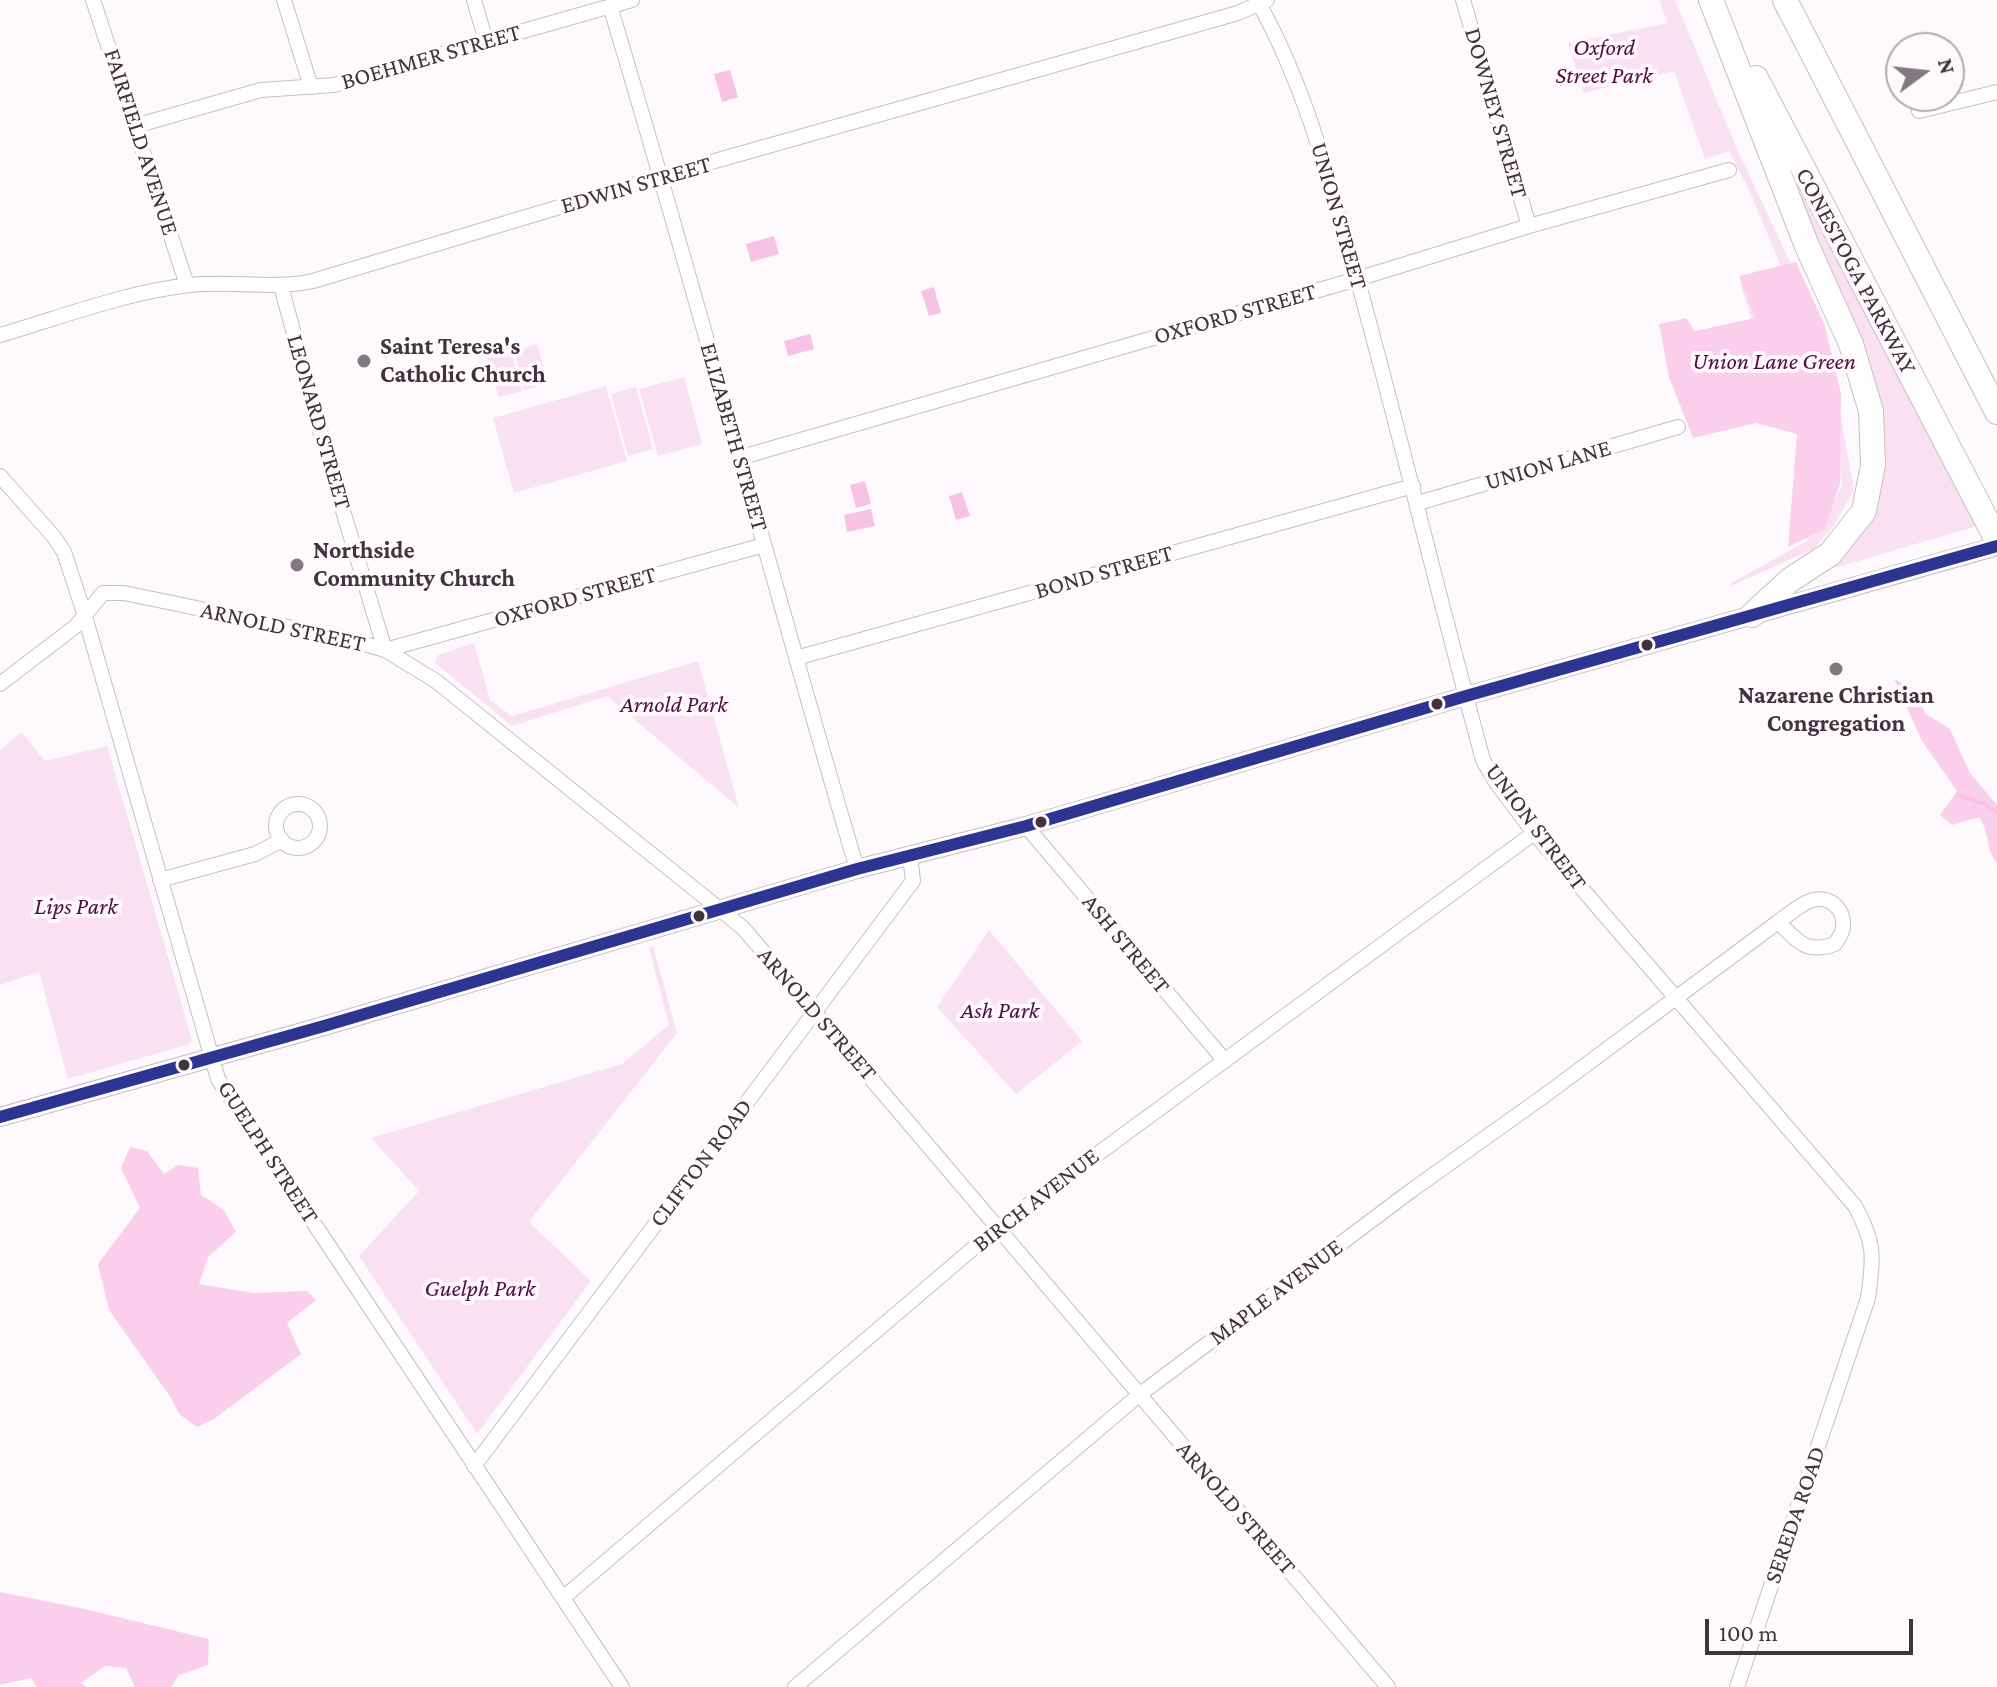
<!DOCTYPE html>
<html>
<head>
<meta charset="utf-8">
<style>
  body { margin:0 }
  #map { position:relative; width:1997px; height:1687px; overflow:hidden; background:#fef9fc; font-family:"Crimson Pro",serif }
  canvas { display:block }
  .north { position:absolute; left:1885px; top:32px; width:80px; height:80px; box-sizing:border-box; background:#fff8fc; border:2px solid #b3a9af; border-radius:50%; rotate:75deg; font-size:22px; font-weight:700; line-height:32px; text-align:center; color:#40333b }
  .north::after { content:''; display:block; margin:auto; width:28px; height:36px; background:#82787f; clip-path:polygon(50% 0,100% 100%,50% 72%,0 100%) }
  .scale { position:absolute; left:1705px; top:1619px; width:208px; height:36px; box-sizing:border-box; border:4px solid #40333b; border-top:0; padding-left:10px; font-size:24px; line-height:28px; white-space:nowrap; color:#40333b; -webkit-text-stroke:6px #fff8fc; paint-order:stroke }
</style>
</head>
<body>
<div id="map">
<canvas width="1997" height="1687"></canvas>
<div class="north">N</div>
<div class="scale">100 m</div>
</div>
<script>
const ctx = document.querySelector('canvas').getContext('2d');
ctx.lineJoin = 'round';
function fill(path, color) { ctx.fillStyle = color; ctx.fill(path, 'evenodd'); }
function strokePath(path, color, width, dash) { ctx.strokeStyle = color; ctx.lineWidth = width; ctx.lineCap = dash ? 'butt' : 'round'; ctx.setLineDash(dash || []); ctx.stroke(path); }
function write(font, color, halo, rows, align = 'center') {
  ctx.font = font + ' "Crimson Pro",serif'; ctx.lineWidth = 8; ctx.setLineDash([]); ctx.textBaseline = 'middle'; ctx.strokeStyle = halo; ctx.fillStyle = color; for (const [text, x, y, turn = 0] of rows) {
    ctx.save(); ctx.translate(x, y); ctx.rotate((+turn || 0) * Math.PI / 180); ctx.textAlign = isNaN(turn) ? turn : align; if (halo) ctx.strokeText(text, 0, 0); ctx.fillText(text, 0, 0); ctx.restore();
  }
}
const green = new Path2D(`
  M 1659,0 L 1675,0 L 1737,149 L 1797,277 L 1836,391 L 1854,490 L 1833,527 L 1814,549 L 1731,586 L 1731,583 L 1805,542 L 1823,522 L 1842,486 L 1827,398 L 1752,322 L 1740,282 L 1782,269 L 1750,192 L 1729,151 L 1705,159 L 1674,71 L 1584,93 L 1568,43 L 1668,23 Z
  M 1804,190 L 1978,526 L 1830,569 L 1825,564 L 1885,464 L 1884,428 L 1874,382 L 1798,195 Z
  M 537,344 L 548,384 L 524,390 L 514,351 Z
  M 511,351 L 522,391 L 499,397 L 488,358 Z
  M 684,377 L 702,444 L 658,456 L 639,389 Z
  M 606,386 L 627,461 L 514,493 L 493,418 Z
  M 636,387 L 653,449 L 628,456 L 611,394 Z
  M 474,643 L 490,700 L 512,716 L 698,661 L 739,808 L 607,696 L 512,726 L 435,663 L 438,655 Z
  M 22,732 L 45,761 L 107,746 L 192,1040 L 190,1044 L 68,1079 L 39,972 L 0,985 L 0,750 Z
  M 989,930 L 1082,1041 L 1016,1094 L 937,1007 Z
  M 653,946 L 677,1033 L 529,1222 L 591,1281 L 477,1434 L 359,1256 L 419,1191 L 371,1138 L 622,1064 L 669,1025 L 649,948 Z`);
const forest = new Path2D(`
  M 1796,262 L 1825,326 L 1841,394 L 1840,483 L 1825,529 L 1788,547 L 1797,434 L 1756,423 L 1693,438 L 1669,377 L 1659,324 L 1686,318 L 1695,331 L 1755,318 L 1739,276 Z
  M 1894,679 L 1912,687 L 1926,714 L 1950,729 L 1970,773 L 1997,805 L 1997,863 C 1985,849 1991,836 1979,817 L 1952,825 L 1940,815 L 1957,791 L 1922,741 Z
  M 130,1147 L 147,1151 L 164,1174 L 178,1165 L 198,1168 L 201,1195 L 224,1210 L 236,1232 L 208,1257 L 199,1284 L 253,1293 L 307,1291 L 316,1300 L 287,1323 L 301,1354 L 214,1419 L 197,1427 L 179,1414 L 171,1398 L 109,1310 L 98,1264 L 140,1208 L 121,1168 Z
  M 0,1592 L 85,1609 L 209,1639 L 208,1665 L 179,1675 L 171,1687 L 135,1687 L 126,1668 L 105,1666 L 81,1683 L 87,1687 L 37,1687 L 31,1678 L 0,1685 Z`);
const water = new Path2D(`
  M 730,70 L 738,97 L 722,102 L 714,74 Z
  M 774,236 L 779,254 L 751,262 L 746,244 Z
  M 934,287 L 941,313 L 929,316 L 921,291 Z
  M 810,334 L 814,349 L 788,356 L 784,341 Z
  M 865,481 L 871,504 L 856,508 L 850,485 Z
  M 962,492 L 970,516 L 956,520 L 949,496 Z
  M 871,509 L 875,526 L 847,532 L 844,515 Z`);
const stream = new Path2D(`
  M 1958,795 L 1985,804 L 1997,813`);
const minor = new Path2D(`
  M 93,0 L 187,285
  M 284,0 L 311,87
  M 474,0 L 486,41
  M 1257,0 C 1309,92 1333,195 1362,296 C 1404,450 1441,606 1483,760 L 1495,781 L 1534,833 L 1855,1206 C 1875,1243 1874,1257 1868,1298 L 1737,1687
  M 1463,0 L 1529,226
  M 610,6 C 697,293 772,582 857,869
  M 1919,111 L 1997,92
  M 135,126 L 261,90 L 334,85 L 632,0
  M 281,286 L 331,471 L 385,650 L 764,545
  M 0,335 C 62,317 126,292 190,285 C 231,280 273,290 313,281 L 676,172 L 1238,13 L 1267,0
  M 742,457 L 1357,279 L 1529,226 L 1729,170
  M 0,476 L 54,537 L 64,552 L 84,613 L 218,1079 L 622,1687
  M 1418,503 L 1678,427
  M 796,658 L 1413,486
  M 0,684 L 76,626 L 103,593 L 124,593 L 351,640 L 385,650 L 436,681 L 743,928 L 1388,1687
  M276 826a22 22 0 1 1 44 0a22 22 0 1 1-44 0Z
  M 1026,826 L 1225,1061
  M 160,880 L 255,854 L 282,840
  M 474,1466 L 913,881 L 910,856
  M 563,1598 L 997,1228 L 1534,833
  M 795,1687 L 1139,1395 L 1412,1190 L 1544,1096 L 1778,922 C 1788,915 1799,905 1810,901 C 1828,894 1845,908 1843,927 C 1843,933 1838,939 1835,944 C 1805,954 1799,942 1778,922`);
const secondary = new Path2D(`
  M 0,1117 L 324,1026 L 857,869 L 1026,826 L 1466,696 L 1997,546`);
const motorway = new Path2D(`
  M 1711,0 L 1807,246 L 1851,344 L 1871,411 L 1873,465 L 1864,511 L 1830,554 L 1790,580 L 1752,615
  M 1785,0 L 1997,412
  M 1756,78 L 1997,540`);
const bus1 = new Path2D(`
  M 0,1117 L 324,1026 L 857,869 L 1026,826 L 1466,696 L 1997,546`);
const markers = [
  [364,361,8,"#82787f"],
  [297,565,8,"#82787f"],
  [1647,645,7,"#40333b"],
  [1836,669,8,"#82787f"],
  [1437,704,7,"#40333b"],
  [1041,822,7,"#40333b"],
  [699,916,7,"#40333b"],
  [184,1065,7,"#40333b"]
];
const parkNames = [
  ["Oxford",1604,48],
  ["Street Park",1604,76],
  ["Union Lane Green",1774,362],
  ["Arnold Park",674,705],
  ["Lips Park",76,907],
  ["Ash Park",1000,1011],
  ["Guelph Park",480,1289]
];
const streetNames = [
  ["BOEHMER STREET",431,57,-16],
  ["DOWNEY STREET",1496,113,74],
  ["FAIRFIELD AVENUE",141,142,72],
  ["EDWIN STREET",636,185,-16],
  ["UNION STREET",1339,216,74],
  ["CONESTOGA PARKWAY",1856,271,62],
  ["OXFORD STREET",1235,314,-16],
  ["LEONARD STREET",319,422,74],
  ["ELIZABETH STREET",734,437,74],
  ["UNION LANE",1548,465,-16],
  ["BOND STREET",1104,572,-16],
  ["OXFORD STREET",575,597,-16],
  ["ARNOLD STREET",283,627,12],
  ["UNION STREET",1536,827,53],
  ["ASH STREET",1126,944,50],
  ["ARNOLD STREET",817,1014,49],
  ["GUELPH STREET",268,1152,57],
  ["CLIFTON ROAD",701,1163,-53],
  ["BIRCH AVENUE",1036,1200,-38],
  ["MAPLE AVENUE",1276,1292,-37],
  ["ARNOLD STREET",1236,1508,49],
  ["SEREDA ROAD",1795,1515,-71]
];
const poiNames = [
  ["Saint Teresa's",380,347],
  ["Catholic Church",380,375],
  ["Northside",313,551],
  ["Community Church",313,579],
  ["Nazarene Christian",1836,696,"center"],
  ["Congregation",1836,724,"center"]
];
fill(green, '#fae1f2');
fill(forest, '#fbcfec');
fill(water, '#f8c2e6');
strokePath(stream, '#f8c2e6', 4);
strokePath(minor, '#c6bfc3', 16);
strokePath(secondary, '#c6bfc3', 20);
strokePath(motorway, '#c6bfc3', 26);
strokePath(minor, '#fffeff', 14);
strokePath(secondary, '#fffeff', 18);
strokePath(motorway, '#fffeff', 24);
strokePath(bus1, '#2e3491', 12);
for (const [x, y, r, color] of markers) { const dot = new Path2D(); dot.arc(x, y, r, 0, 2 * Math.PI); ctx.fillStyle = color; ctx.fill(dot); strokePath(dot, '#fff8fc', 3); }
write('italic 24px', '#4f0e40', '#fff8fc', parkNames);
write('24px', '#40333b', '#fff8fc', streetNames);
write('bold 24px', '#40333b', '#fff8fc', poiNames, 'left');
</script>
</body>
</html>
